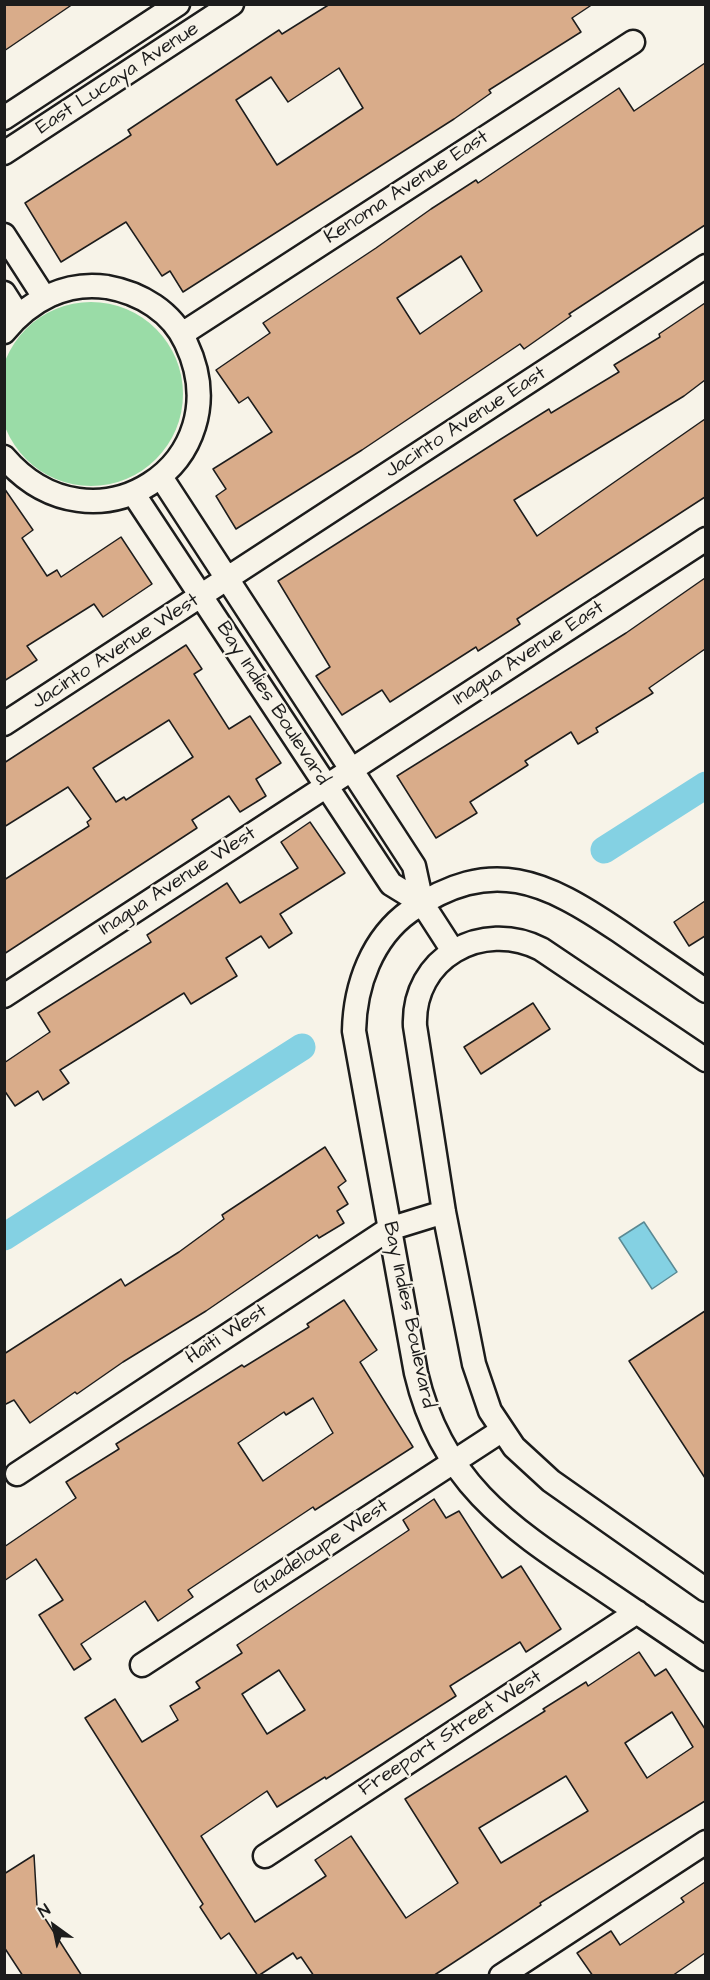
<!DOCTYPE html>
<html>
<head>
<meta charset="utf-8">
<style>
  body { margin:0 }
  #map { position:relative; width:710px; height:1980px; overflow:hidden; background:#f7f3e8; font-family:"Architects Daughter",sans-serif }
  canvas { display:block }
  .frame { position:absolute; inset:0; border:6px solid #1c1c1c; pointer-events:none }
  .north { position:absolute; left:24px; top:1896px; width:60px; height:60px; -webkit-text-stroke:4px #f7f3e8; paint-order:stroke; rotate:327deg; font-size:16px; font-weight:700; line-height:24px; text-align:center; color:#1c1c1c }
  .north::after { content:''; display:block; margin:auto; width:21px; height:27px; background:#1c1c1c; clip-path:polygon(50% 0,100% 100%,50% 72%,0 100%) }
</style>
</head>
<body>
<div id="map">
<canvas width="710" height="1980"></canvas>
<div class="frame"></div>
<div class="north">N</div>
</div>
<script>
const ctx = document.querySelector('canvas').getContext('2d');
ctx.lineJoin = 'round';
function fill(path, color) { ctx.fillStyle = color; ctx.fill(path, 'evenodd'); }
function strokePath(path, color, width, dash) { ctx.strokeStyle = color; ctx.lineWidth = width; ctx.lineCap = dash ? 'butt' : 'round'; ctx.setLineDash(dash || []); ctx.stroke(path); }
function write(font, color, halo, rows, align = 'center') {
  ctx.font = font + ' "Architects Daughter",sans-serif'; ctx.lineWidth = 4.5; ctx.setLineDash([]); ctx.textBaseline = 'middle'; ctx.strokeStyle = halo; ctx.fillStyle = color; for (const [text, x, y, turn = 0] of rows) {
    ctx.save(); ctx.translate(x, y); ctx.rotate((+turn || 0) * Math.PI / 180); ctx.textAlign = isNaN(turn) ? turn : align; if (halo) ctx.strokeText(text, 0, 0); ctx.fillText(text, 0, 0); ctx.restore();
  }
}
const green = new Path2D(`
  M-1 394a92 92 0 1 1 184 0a92 92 0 1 1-184 0Z`);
const water = new Path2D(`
  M 644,1222 L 677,1272 L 652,1289 L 619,1238 Z`);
const canal = new Path2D(`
  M 604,850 L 706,785
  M 4,1237 L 302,1047`);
const building = new Path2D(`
  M 4,4 L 73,4 L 4,51 Z
  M 330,4 L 593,4 L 572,18 L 581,32 L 489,90 L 491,93 L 454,119 L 183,292 L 170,271 L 162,276 L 126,222 L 61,262 L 25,203 L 131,135 L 128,130 L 279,30 L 282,34 ZM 339,68 L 363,108 L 277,165 L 236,100 L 271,77 L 288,102 Z
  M 705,63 L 705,225 L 569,314 L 571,316 L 524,349 L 520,344 L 362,450 L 236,529 L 216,496 L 226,489 L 213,469 L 272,432 L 248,397 L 239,403 L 216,370 L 270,333 L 263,323 L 376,248 L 431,209 L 476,180 L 478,183 L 619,88 L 634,111 ZM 461,256 L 482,291 L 420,334 L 397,298 Z
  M 705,303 L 705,380 L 684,396 L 514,500 L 537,536 L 705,419 L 705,497 L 517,619 L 520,624 L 478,651 L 476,647 L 390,702 L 382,690 L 342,715 L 316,676 L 330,667 L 278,581 L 501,439 L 549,409 L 551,413 L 619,372 L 614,365 L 660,337 L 659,334 Z
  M 4,488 L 33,530 L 22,538 L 47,576 L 57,570 L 61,577 L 121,537 L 152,584 L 103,617 L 94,604 L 27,646 L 37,660 L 4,681 Z
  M 705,578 L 705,649 L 649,688 L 653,693 L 596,728 L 598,732 L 578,744 L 571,732 L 525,761 L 528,765 L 470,802 L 477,813 L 436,838 L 397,776 L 626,633 Z
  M 186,645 L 202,669 L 194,674 L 229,729 L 250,716 L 281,763 L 256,779 L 266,796 L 240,812 L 229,796 L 192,820 L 197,828 L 4,954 L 4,880 L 89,826 L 87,822 L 91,819 L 68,787 L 4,827 L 4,763 ZM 169,720 L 193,757 L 126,800 L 124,797 L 116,802 L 93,768 Z
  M 310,822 L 345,873 L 280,914 L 292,933 L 269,948 L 261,936 L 226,958 L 237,976 L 191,1004 L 184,993 L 60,1070 L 69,1083 L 43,1100 L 38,1091 L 15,1106 L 4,1090 L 4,1063 L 50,1032 L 38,1013 L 151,942 L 147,935 L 227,883 L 240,903 L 298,868 L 281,842 Z
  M 705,901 L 705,936 L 689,946 L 674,922 Z
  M 533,1003 L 550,1029 L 481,1074 L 464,1047 Z
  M 325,1147 L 346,1181 L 338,1187 L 348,1204 L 337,1211 L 344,1223 L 319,1238 L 317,1235 L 206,1311 L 123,1362 L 77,1394 L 75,1392 L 30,1423 L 14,1400 L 4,1405 L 4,1354 L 121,1279 L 125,1286 L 179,1252 L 224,1219 L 222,1215 Z
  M 344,1300 L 377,1350 L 360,1362 L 413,1447 L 315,1510 L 313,1507 L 188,1590 L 193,1597 L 158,1621 L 145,1601 L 81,1644 L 91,1659 L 74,1670 L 39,1615 L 63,1600 L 36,1559 L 4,1581 L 4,1547 L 76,1498 L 66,1482 L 119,1449 L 116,1444 L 242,1365 L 244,1367 L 309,1327 L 307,1324 ZM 313,1398 L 333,1433 L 263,1481 L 238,1443 L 284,1412 L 286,1415 Z
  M 705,1311 L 705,1478 L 629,1361 Z
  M 434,1499 L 446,1518 L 459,1511 L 502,1578 L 521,1566 L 561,1629 L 526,1652 L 520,1642 L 450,1686 L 456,1696 L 326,1779 L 325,1777 L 277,1807 L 267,1791 L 201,1836 L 255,1922 L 326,1876 L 315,1860 L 351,1836 L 406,1918 L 458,1883 L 405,1799 L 545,1711 L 543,1709 L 586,1682 L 588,1686 L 639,1652 L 655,1676 L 666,1669 L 705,1729 L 705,1801 L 540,1903 L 541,1905 L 433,1976 L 314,1976 L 301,1957 L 297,1959 L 293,1953 L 258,1976 L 229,1933 L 221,1939 L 200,1907 L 203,1904 L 85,1718 L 115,1699 L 142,1742 L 178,1720 L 170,1706 L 200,1688 L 196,1682 L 242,1653 L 237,1645 L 409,1530 L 403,1520 ZM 279,1670 L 305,1710 L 267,1734 L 242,1694 ZM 672,1712 L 693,1747 L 647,1778 L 625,1743 ZM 566,1776 L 588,1811 L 501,1863 L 479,1828 Z
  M 34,1855 L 37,1906 L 82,1976 L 23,1976 L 4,1947 L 4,1874 Z
  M 705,1882 L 705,1953 L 672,1976 L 593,1976 L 577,1953 L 611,1931 L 620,1945 L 684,1902 L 681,1898 Z`);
const minor = new Path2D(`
  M 4,118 L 178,4
  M 4,153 L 232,4
  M 4,235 L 44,297
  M 4,293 L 18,315
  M 4,332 C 30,300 66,281 107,287 C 141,293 172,312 186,343 C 243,463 93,561 4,457
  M 182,334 L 633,42
  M 161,477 L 414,866 L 422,903 L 453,951
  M 133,493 L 391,884 L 422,903
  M 4,724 L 706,266
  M 706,991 C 677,971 648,951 619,931 C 545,881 492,855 410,911 C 372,938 355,985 354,1031 L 416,1373 C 441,1480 506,1525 592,1582 C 630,1608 668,1633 706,1659
  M 4,996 L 706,539
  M 706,1060 L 541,949 C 482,919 412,958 415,1026 L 444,1212 L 474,1364 L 490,1411 L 514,1447 L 551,1481 L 706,1590
  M 17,1474 L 389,1229 L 444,1212
  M 142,1665 L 501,1431
  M 265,1856 L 637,1612
  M 501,1976 L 706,1842`);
const streetNames = [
  ["East Lucaya Avenue",118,79,-33],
  ["Kenoma Avenue East",407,188,-33],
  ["Jacinto Avenue East",466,423,-33],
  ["Jacinto Avenue West",116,652,-33],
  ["Inagua Avenue East",529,654,-33],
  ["Bay Indies Boulevard",272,704,57],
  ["Inagua Avenue West",178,882,-33],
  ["Bay Indies Boulevard",408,1315,78],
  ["Haiti West",227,1335,-33],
  ["Guadeloupe West",321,1548,-33],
  ["Freeport Street West",451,1734,-33]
];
fill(green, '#9adca7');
fill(water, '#84d1e3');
strokePath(water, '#5a8993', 1.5);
strokePath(canal, '#84d1e3', 27);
fill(building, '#d9ac8a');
strokePath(building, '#1c1c1c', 1.5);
strokePath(minor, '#1c1c1c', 27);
strokePath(minor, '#f7f3e8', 22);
write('20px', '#1c1c1c', '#f7f3e8', streetNames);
</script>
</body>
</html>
